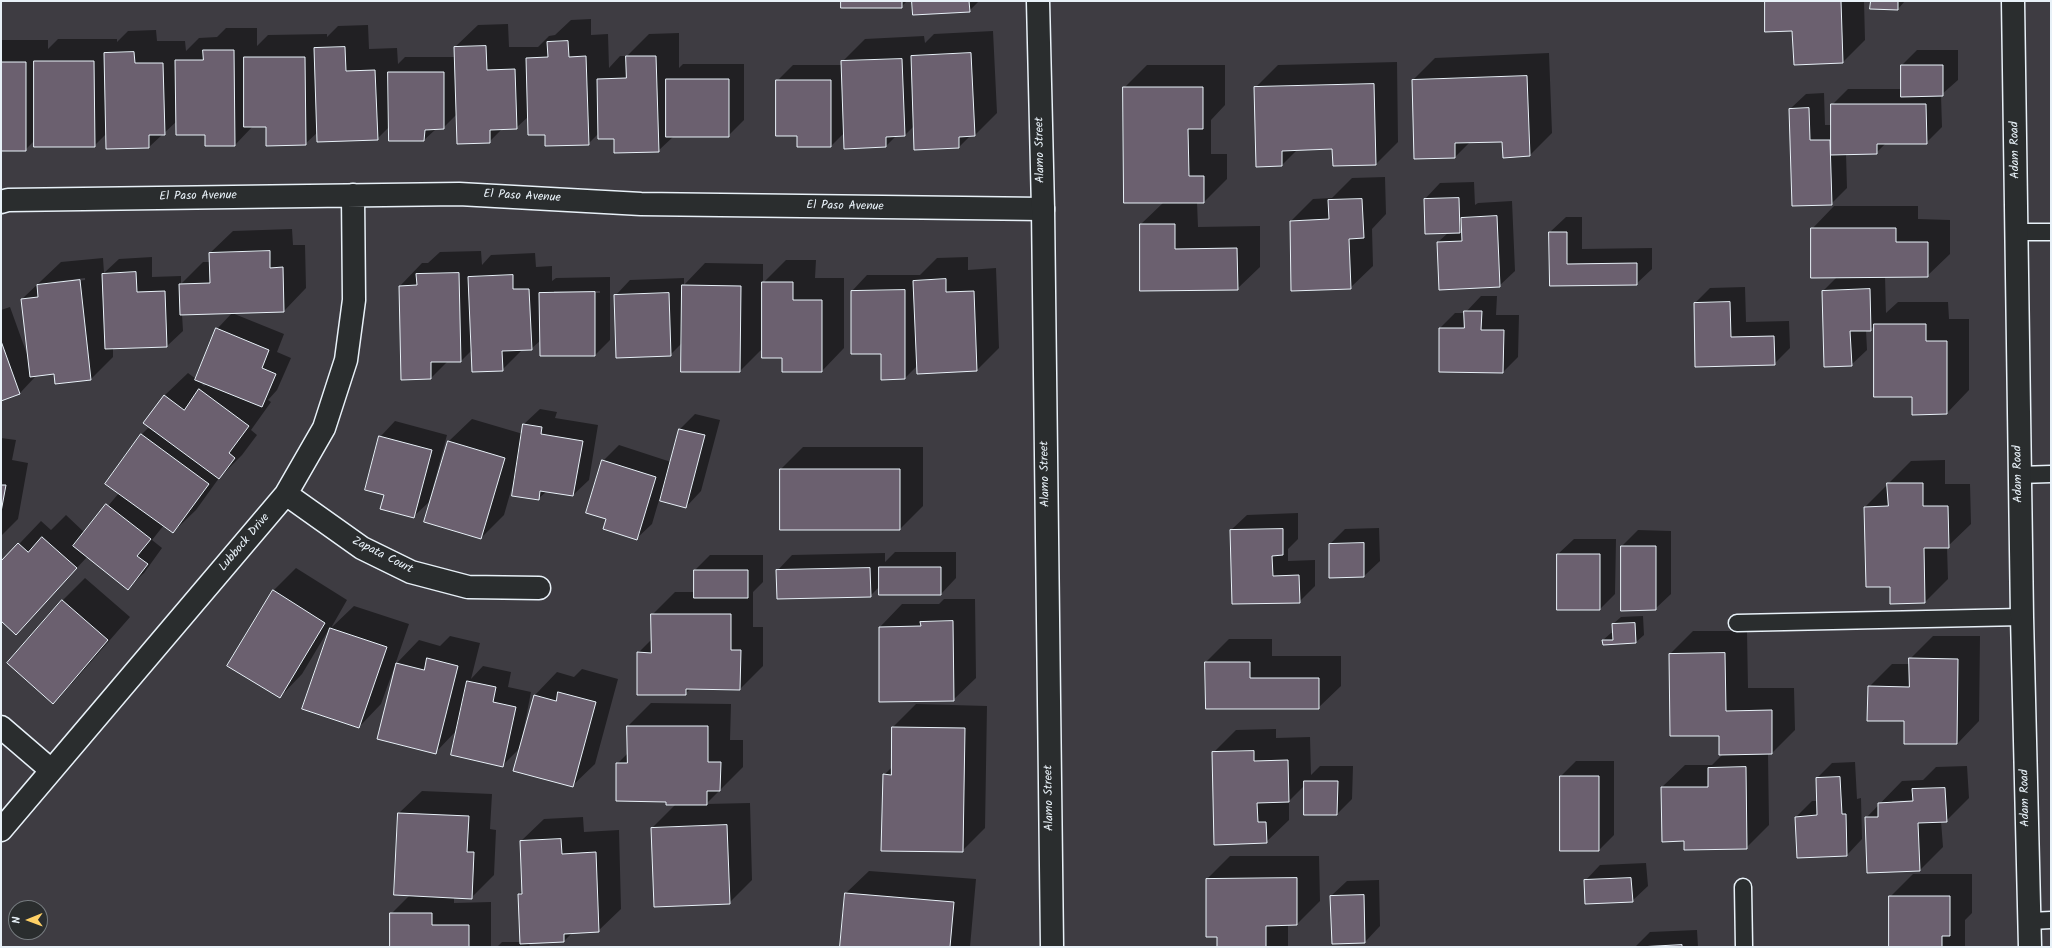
<!DOCTYPE html>
<html>
<head>
<meta charset="utf-8">
<style>
  body { margin:0 }
  #map { position:relative; width:2052px; height:948px; overflow:hidden; background:#3e3c42; font-family:Kalam,sans-serif }
  canvas { display:block }
  .frame { position:absolute; inset:0; border:2px solid #e8f1f8; pointer-events:none }
  .north { position:absolute; left:8px; top:900px; width:40px; height:40px; box-sizing:border-box; background:#2a2d2e; border:1px solid #767b7f; border-radius:50%; rotate:269deg; font-size:11px; font-weight:700; line-height:16px; text-align:center; color:#e8f1f8 }
  .north::after { content:''; display:block; margin:auto; width:14px; height:18px; background:#ffd166; clip-path:polygon(50% 0,100% 100%,50% 72%,0 100%) }
</style>
</head>
<body>
<div id="map">
<canvas width="2052" height="948"></canvas>
<div class="frame"></div>
<div class="north">N</div>
</div>
<script>
const ctx = document.querySelector('canvas').getContext('2d');
ctx.lineJoin = 'round';
function fill(path, color) { ctx.fillStyle = color; ctx.fill(path, 'evenodd'); }
function strokePath(path, color, width, dash) { ctx.strokeStyle = color; ctx.lineWidth = width; ctx.lineCap = dash ? 'butt' : 'round'; ctx.setLineDash(dash || []); ctx.stroke(path); }
function write(font, color, halo, rows, align = 'center') {
  ctx.font = font + ' Kalam,sans-serif'; ctx.lineWidth = 3; ctx.setLineDash([]); ctx.textBaseline = 'middle'; ctx.strokeStyle = halo; ctx.fillStyle = color; for (const [text, x, y, turn = 0] of rows) {
    ctx.save(); ctx.translate(x, y); ctx.rotate((+turn || 0) * Math.PI / 180); ctx.textAlign = isNaN(turn) ? turn : align; if (halo) ctx.strokeText(text, 0, 0); ctx.fillText(text, 0, 0); ctx.restore();
  }
}
const shadow = new Path2D(`
  M 842,1 L 907,1 L 901,7 Z
  M 913,1 L 979,1 L 969,11 Z
  M 1766,1 L 1864,1 L 1865,40 L 1843,62 L 1793,30 Z
  M 1872,1 L 1905,1 L 1898,9 Z
  M 591,19 L 591,35 L 608,34 L 609,68 L 620,56 L 627,56 L 649,34 L 679,33 L 679,68 L 683,64 L 744,64 L 744,120 L 728,136 L 674,136 L 658,151 L 599,133 L 588,144 L 545,134 L 529,116 L 516,128 L 502,129 L 489,142 L 457,114 L 443,128 L 436,129 L 424,140 L 390,126 L 377,139 L 318,132 L 305,144 L 267,126 L 253,126 L 235,145 L 176,122 L 149,147 L 107,133 L 94,146 L 35,140 L 25,150 L 1,150 L 1,40 L 48,40 L 48,49 L 58,39 L 117,39 L 117,42 L 128,31 L 156,30 L 157,41 L 185,41 L 186,51 L 199,38 L 217,37 L 226,28 L 257,28 L 257,46 L 268,35 L 327,34 L 327,37 L 338,26 L 368,25 L 369,49 L 397,48 L 398,64 L 405,57 L 456,57 L 455,47 L 478,25 L 508,24 L 509,47 L 538,47 L 549,36 L 555,35 L 571,20 Z
  M 993,31 L 997,113 L 975,135 L 970,136 L 959,147 L 914,126 L 905,135 L 896,136 L 886,146 L 845,132 L 831,146 L 798,135 L 777,81 L 793,65 L 842,65 L 842,62 L 865,39 L 924,36 L 925,43 L 934,34 Z
  M 1917,50 L 1958,50 L 1958,80 L 1941,95 L 1942,127 L 1926,143 L 1886,143 L 1876,153 L 1846,153 L 1847,188 L 1831,204 L 1790,109 L 1806,94 L 1824,93 L 1825,125 L 1832,125 L 1832,105 L 1848,89 L 1902,89 L 1902,65 Z
  M 1549,53 L 1552,133 L 1530,155 L 1503,141 L 1470,142 L 1455,157 L 1413,80 L 1435,58 Z
  M 1397,62 L 1398,142 L 1376,164 L 1333,148 L 1298,149 L 1282,165 L 1255,88 L 1278,65 Z
  M 1147,65 L 1225,65 L 1225,105 L 1211,120 L 1211,154 L 1227,154 L 1227,179 L 1204,202 L 1197,202 L 1198,227 L 1260,226 L 1260,267 L 1237,289 L 1141,290 L 1141,224 L 1164,202 L 1124,88 Z
  M 1385,177 L 1386,214 L 1372,229 L 1373,266 L 1350,288 L 1291,221 L 1313,199 L 1332,198 L 1352,178 Z
  M 1474,182 L 1475,205 L 1478,203 L 1512,201 L 1515,271 L 1499,286 L 1438,242 L 1448,233 L 1425,199 L 1440,183 Z
  M 1834,206 L 1918,206 L 1918,219 L 1950,220 L 1950,254 L 1927,276 L 1885,276 L 1886,313 L 1898,302 L 1948,302 L 1949,319 L 1969,319 L 1969,390 L 1947,413 L 1914,396 L 1875,325 L 1870,330 L 1866,330 L 1867,350 L 1851,365 L 1823,291 L 1837,277 L 1812,229 Z
  M 1566,217 L 1582,217 L 1582,249 L 1652,248 L 1652,269 L 1636,284 L 1551,285 L 1550,232 Z
  M 292,229 L 293,245 L 305,245 L 306,288 L 284,311 L 182,314 L 183,331 L 167,346 L 113,348 L 113,357 L 91,379 L 55,373 L 34,375 L 35,377 L 20,393 L 1,400 L 1,310 L 10,307 L 28,357 L 22,299 L 61,262 L 103,258 L 104,273 L 119,259 L 152,257 L 152,277 L 181,276 L 181,284 L 203,262 L 210,262 L 210,253 L 233,231 ZM 85,278 L 85,280 L 49,284 L 52,282 Z
  M 481,251 L 482,265 L 491,255 L 535,253 L 536,267 L 552,266 L 552,281 L 556,278 L 610,277 L 610,340 L 595,355 L 541,340 L 531,349 L 523,349 L 502,370 L 472,350 L 461,361 L 448,361 L 431,378 L 400,286 L 422,263 L 428,263 L 440,252 ZM 554,291 L 600,291 L 600,293 L 554,293 Z
  M 968,257 L 968,270 L 996,268 L 999,348 L 977,370 L 917,366 L 905,378 L 882,379 L 882,353 L 852,353 L 852,291 L 867,275 L 920,275 L 937,258 Z
  M 786,260 L 816,260 L 815,278 L 844,278 L 844,348 L 822,371 L 763,348 L 740,371 L 682,343 L 670,355 L 615,296 L 630,280 L 684,278 L 684,285 L 705,263 L 763,264 L 763,283 Z
  M 1745,287 L 1746,322 L 1789,321 L 1790,348 L 1774,364 L 1696,366 L 1695,303 L 1710,288 Z
  M 1481,296 L 1497,296 L 1496,315 L 1519,315 L 1518,357 L 1503,372 L 1440,328 L 1455,313 L 1465,313 Z
  M 232,313 L 284,334 L 277,352 L 291,358 L 277,390 L 268,400 L 271,402 L 251,430 L 257,435 L 242,455 L 219,478 L 196,510 L 173,532 L 164,525 L 152,540 L 162,548 L 144,573 L 128,588 L 88,556 L 16,633 L 1,620 L 1,563 L 41,521 L 51,530 L 66,515 L 85,533 L 119,493 L 142,434 L 149,427 L 145,423 L 165,395 L 188,373 L 196,379 L 217,329 ZM 198,380 L 207,383 L 204,386 Z
  M 540,409 L 557,412 L 555,418 L 598,425 L 589,480 L 573,495 L 547,491 L 538,499 L 514,480 L 504,515 L 481,538 L 449,441 L 472,419 L 523,434 L 524,424 Z
  M 695,414 L 720,420 L 701,491 L 686,507 L 659,500 L 652,524 L 636,539 L 607,518 L 603,461 L 619,445 L 671,462 L 680,429 Z
  M 395,421 L 447,435 L 429,502 L 413,517 L 380,437 Z
  M 1,438 L 16,440 L 12,460 L 28,463 L 18,519 L 1,536 Z
  M 803,447 L 923,447 L 923,506 L 900,529 L 781,529 L 781,469 Z
  M 1945,460 L 1945,484 L 1970,484 L 1971,524 L 1947,547 L 1948,579 L 1925,602 L 1891,586 L 1867,586 L 1865,507 L 1911,461 Z
  M 1298,513 L 1298,539 L 1288,549 L 1288,561 L 1315,560 L 1315,586 L 1299,602 L 1233,603 L 1231,530 L 1247,515 Z
  M 1379,528 L 1380,561 L 1364,576 L 1330,577 L 1330,544 L 1345,529 Z
  M 1638,530 L 1671,531 L 1671,594 L 1655,609 L 1622,546 Z
  M 1574,539 L 1616,539 L 1615,594 L 1600,609 L 1558,554 Z
  M 895,552 L 956,552 L 956,578 L 941,594 L 880,586 L 870,596 L 777,571 L 792,555 L 885,553 L 885,562 Z
  M 710,555 L 763,555 L 763,582 L 753,592 L 753,627 L 763,627 L 763,666 L 740,689 L 691,688 L 685,694 L 638,653 L 652,639 L 652,615 L 675,592 L 695,592 L 695,570 Z
  M 296,568 L 347,600 L 331,628 L 354,606 L 409,624 L 395,665 L 419,640 L 440,646 L 450,636 L 480,643 L 471,679 L 483,666 L 511,672 L 508,687 L 531,692 L 520,748 L 502,766 L 457,730 L 435,753 L 394,668 L 381,704 L 359,727 L 329,629 L 302,674 L 280,697 L 273,591 Z
  M 85,578 L 130,617 L 75,680 L 53,702 L 8,663 L 63,600 Z
  M 944,599 L 975,599 L 976,678 L 953,700 L 880,701 L 880,627 L 902,604 L 939,604 Z
  M 1643,616 L 1644,635 L 1636,642 L 1603,640 L 1611,633 L 1614,633 L 1613,624 L 1621,617 Z
  M 1693,631 L 1747,631 L 1748,688 L 1794,688 L 1795,730 L 1772,753 L 1768,753 L 1769,825 L 1746,848 L 1685,840 L 1662,787 L 1685,765 L 1712,765 L 1723,754 L 1720,735 L 1671,735 L 1670,654 Z
  M 1933,636 L 1980,636 L 1979,721 L 1957,744 L 1869,687 L 1892,664 L 1910,664 L 1910,659 Z
  M 1229,639 L 1272,639 L 1272,656 L 1341,656 L 1341,686 L 1318,708 L 1206,662 Z
  M 582,669 L 618,679 L 595,764 L 572,786 L 514,770 L 535,695 L 557,672 L 574,677 Z
  M 651,703 L 731,704 L 730,740 L 743,740 L 743,767 L 706,804 L 750,803 L 752,880 L 729,903 L 652,828 L 676,804 L 667,801 L 617,764 L 628,753 L 628,726 Z
  M 916,704 L 987,706 L 985,828 L 962,851 L 884,775 L 893,766 L 893,727 Z
  M 1276,729 L 1276,738 L 1310,737 L 1311,775 L 1320,766 L 1353,766 L 1352,799 L 1337,814 L 1305,785 L 1289,801 L 1289,820 L 1266,842 L 1213,753 L 1236,730 Z
  M 1576,761 L 1614,761 L 1614,835 L 1599,850 L 1561,776 Z
  M 1855,762 L 1857,799 L 1861,798 L 1862,839 L 1847,855 L 1796,817 L 1812,801 L 1818,801 L 1817,778 L 1832,763 Z
  M 1967,766 L 1969,798 L 1946,821 L 1941,821 L 1943,847 L 1920,870 L 1866,818 L 1902,781 L 1923,780 L 1936,767 ZM 1918,800 L 1918,802 L 1890,803 L 1893,801 Z
  M 422,791 L 492,794 L 490,829 L 496,830 L 494,875 L 471,898 L 454,897 L 454,903 L 491,902 L 491,947 L 391,947 L 391,914 L 410,895 L 399,813 Z
  M 583,817 L 584,832 L 619,830 L 621,909 L 598,931 L 573,932 L 564,941 L 529,943 L 530,947 L 497,947 L 502,942 L 521,942 L 519,894 L 523,890 L 521,841 L 544,819 Z
  M 1230,856 L 1319,856 L 1320,901 L 1297,924 L 1288,924 L 1288,947 L 1218,947 L 1218,936 L 1207,879 Z
  M 1646,863 L 1648,886 L 1632,901 L 1585,881 L 1600,865 Z
  M 869,871 L 976,879 L 970,947 L 841,947 L 846,893 Z
  M 1913,874 L 1972,874 L 1972,913 L 1965,920 L 1965,947 L 1890,947 L 1890,897 Z
  M 1379,880 L 1380,926 L 1365,942 L 1331,896 L 1347,881 Z
  M 1697,930 L 1698,947 L 1635,947 L 1650,932 Z`);
const building = new Path2D(`
  M 841,1 L 902,1 L 902,8 L 841,8 Z
  M 912,1 L 969,1 L 970,12 L 913,15 Z
  M 1765,1 L 1841,1 L 1843,63 L 1794,65 L 1792,31 L 1765,32 Z
  M 1871,1 L 1898,1 L 1898,10 L 1870,9 Z
  M 568,41 L 569,57 L 586,56 L 589,145 L 545,146 L 545,135 L 528,135 L 526,58 L 548,57 L 547,42 Z
  M 486,46 L 487,70 L 515,69 L 517,129 L 490,130 L 490,143 L 457,144 L 454,47 Z
  M 345,47 L 346,71 L 375,70 L 378,140 L 317,142 L 314,48 Z
  M 203,50 L 234,50 L 235,146 L 205,146 L 205,135 L 176,135 L 175,60 L 203,60 Z
  M 134,52 L 135,63 L 163,63 L 165,135 L 149,135 L 149,148 L 106,149 L 104,53 Z
  M 971,53 L 975,136 L 959,137 L 959,148 L 914,150 L 911,56 Z
  M 626,56 L 656,56 L 659,152 L 614,153 L 614,139 L 598,139 L 597,79 L 626,78 Z
  M 244,57 L 305,57 L 306,145 L 266,146 L 266,127 L 244,127 Z
  M 902,59 L 905,136 L 886,137 L 886,147 L 844,149 L 841,61 Z
  M 34,61 L 94,61 L 95,147 L 34,147 Z
  M 1,62 L 26,62 L 26,151 L 1,151 Z
  M 1901,65 L 1943,65 L 1943,96 L 1901,97 Z
  M 388,72 L 444,72 L 444,129 L 425,130 L 424,141 L 389,141 Z
  M 1527,76 L 1530,156 L 1503,158 L 1502,142 L 1455,143 L 1455,158 L 1414,159 L 1412,80 Z
  M 666,79 L 729,79 L 729,137 L 666,137 Z
  M 776,80 L 831,80 L 831,147 L 797,147 L 797,136 L 776,136 Z
  M 1374,84 L 1376,165 L 1333,166 L 1332,149 L 1282,151 L 1282,166 L 1256,167 L 1254,87 Z
  M 1123,87 L 1203,87 L 1203,129 L 1188,129 L 1189,176 L 1204,176 L 1204,203 L 1124,203 Z
  M 1831,104 L 1926,104 L 1927,144 L 1877,144 L 1877,154 L 1831,155 Z
  M 1809,108 L 1810,140 L 1830,140 L 1832,205 L 1792,206 L 1789,109 Z
  M 1459,198 L 1460,233 L 1425,234 L 1424,199 Z
  M 1362,199 L 1364,238 L 1349,239 L 1351,289 L 1291,291 L 1290,221 L 1329,219 L 1328,200 Z
  M 1497,216 L 1500,287 L 1439,290 L 1437,242 L 1462,241 L 1461,218 Z
  M 1140,224 L 1175,224 L 1175,249 L 1237,248 L 1238,290 L 1140,291 Z
  M 1811,228 L 1896,228 L 1896,242 L 1928,242 L 1928,277 L 1811,278 Z
  M 1549,232 L 1567,232 L 1567,264 L 1637,263 L 1637,285 L 1550,286 Z
  M 270,251 L 270,268 L 283,267 L 284,312 L 180,315 L 179,284 L 210,283 L 209,253 Z
  M 136,272 L 137,292 L 165,291 L 167,347 L 105,349 L 102,274 Z
  M 459,273 L 461,362 L 431,362 L 431,379 L 401,380 L 399,286 L 417,285 L 416,274 Z
  M 513,275 L 513,289 L 529,289 L 532,350 L 502,351 L 503,371 L 472,372 L 468,277 Z
  M 946,279 L 946,292 L 974,291 L 977,371 L 917,374 L 913,281 Z
  M 80,280 L 91,380 L 55,384 L 54,374 L 30,377 L 21,299 L 38,297 L 37,285 Z
  M 762,282 L 793,282 L 793,300 L 822,300 L 822,372 L 782,372 L 782,358 L 762,358 Z
  M 682,285 L 741,286 L 740,372 L 681,372 Z
  M 1870,289 L 1871,331 L 1850,331 L 1852,366 L 1824,367 L 1822,291 Z
  M 905,290 L 905,379 L 881,380 L 881,354 L 851,354 L 851,291 Z
  M 595,292 L 595,356 L 540,356 L 539,293 Z
  M 669,293 L 671,356 L 616,358 L 614,295 Z
  M 1730,302 L 1731,337 L 1774,336 L 1775,365 L 1695,367 L 1694,303 Z
  M 1464,311 L 1482,311 L 1481,330 L 1504,330 L 1503,373 L 1439,372 L 1439,328 L 1464,328 Z
  M 1874,324 L 1926,324 L 1926,341 L 1947,341 L 1947,414 L 1912,415 L 1912,397 L 1874,397 Z
  M 216,328 L 269,350 L 262,368 L 276,374 L 262,407 L 195,380 Z
  M 1,341 L 20,394 L 1,401 Z
  M 199,389 L 249,426 L 229,453 L 235,458 L 219,479 L 143,423 L 164,395 L 184,410 Z
  M 523,424 L 542,427 L 541,434 L 583,441 L 573,496 L 540,491 L 539,500 L 512,496 Z
  M 679,429 L 705,435 L 686,508 L 660,501 Z
  M 141,434 L 209,484 L 173,533 L 105,484 Z
  M 379,436 L 432,450 L 414,518 L 380,509 L 384,495 L 365,490 Z
  M 448,441 L 505,458 L 481,539 L 424,522 Z
  M 602,460 L 656,477 L 637,540 L 603,529 L 606,519 L 586,513 Z
  M 780,469 L 900,469 L 900,530 L 780,530 Z
  M 1887,483 L 1923,483 L 1923,506 L 1948,506 L 1949,548 L 1924,548 L 1925,603 L 1890,604 L 1890,587 L 1866,587 L 1864,507 L 1888,506 Z
  M 1,485 L 6,485 L 1,512 Z
  M 106,504 L 151,539 L 137,556 L 148,564 L 128,590 L 73,546 Z
  M 1283,529 L 1283,555 L 1272,556 L 1273,576 L 1299,575 L 1300,603 L 1232,604 L 1230,530 Z
  M 42,537 L 77,568 L 16,635 L 1,621 L 1,561 L 18,543 L 28,552 Z
  M 1364,543 L 1364,577 L 1329,578 L 1329,544 Z
  M 1621,546 L 1656,546 L 1656,610 L 1621,611 Z
  M 1557,554 L 1600,554 L 1600,610 L 1557,610 Z
  M 879,567 L 941,567 L 941,595 L 879,595 Z
  M 870,568 L 871,597 L 777,599 L 776,570 Z
  M 694,570 L 748,570 L 748,598 L 694,598 Z
  M 273,590 L 325,623 L 280,698 L 227,666 Z
  M 62,600 L 108,640 L 53,704 L 7,663 Z
  M 651,614 L 731,614 L 731,650 L 741,650 L 740,690 L 686,689 L 686,695 L 637,695 L 637,652 L 651,653 Z
  M 953,621 L 954,701 L 879,702 L 879,627 L 921,626 L 920,622 Z
  M 1635,623 L 1636,643 L 1603,645 L 1602,640 L 1613,640 L 1612,624 Z
  M 330,628 L 387,647 L 359,728 L 302,709 Z
  M 1725,653 L 1726,711 L 1772,710 L 1772,754 L 1719,755 L 1719,736 L 1670,736 L 1669,654 Z
  M 427,658 L 458,666 L 436,754 L 377,739 L 396,663 L 424,670 Z
  M 1909,658 L 1958,659 L 1957,744 L 1904,744 L 1904,721 L 1867,721 L 1868,686 L 1909,687 Z
  M 1205,662 L 1250,662 L 1250,678 L 1319,678 L 1319,709 L 1206,709 Z
  M 467,681 L 496,687 L 493,702 L 516,707 L 503,767 L 451,755 Z
  M 558,692 L 596,702 L 573,787 L 513,771 L 534,695 L 556,701 Z
  M 627,726 L 708,726 L 708,762 L 721,762 L 720,791 L 707,791 L 707,805 L 666,805 L 666,802 L 616,801 L 616,763 L 627,763 Z
  M 892,727 L 965,728 L 963,852 L 881,851 L 883,774 L 891,775 Z
  M 1254,751 L 1254,761 L 1288,760 L 1289,802 L 1257,803 L 1258,822 L 1266,822 L 1267,843 L 1214,845 L 1212,752 Z
  M 1746,767 L 1747,849 L 1684,850 L 1684,841 L 1662,842 L 1661,787 L 1708,787 L 1708,768 Z
  M 1560,776 L 1599,776 L 1599,851 L 1560,851 Z
  M 1840,777 L 1842,814 L 1846,814 L 1847,856 L 1797,858 L 1795,817 L 1817,815 L 1816,778 Z
  M 1304,781 L 1338,781 L 1337,815 L 1304,815 Z
  M 1945,788 L 1947,822 L 1918,823 L 1920,871 L 1867,873 L 1865,817 L 1878,817 L 1878,803 L 1913,801 L 1912,789 Z
  M 398,813 L 469,816 L 467,852 L 474,852 L 472,899 L 394,895 Z
  M 727,825 L 730,904 L 654,907 L 651,828 Z
  M 561,839 L 562,854 L 596,852 L 599,932 L 564,934 L 564,942 L 520,944 L 518,894 L 522,894 L 520,841 Z
  M 1297,878 L 1297,925 L 1266,926 L 1266,947 L 1217,947 L 1217,937 L 1206,937 L 1206,879 Z
  M 1631,878 L 1633,902 L 1585,904 L 1584,880 Z
  M 845,893 L 954,902 L 950,947 L 840,947 Z
  M 1364,895 L 1365,943 L 1332,944 L 1330,896 Z
  M 1889,896 L 1950,896 L 1950,936 L 1942,936 L 1942,947 L 1889,947 Z
  M 390,913 L 432,913 L 432,925 L 469,925 L 469,947 L 390,947 Z
  M 1682,945 L 1682,947 L 1639,947 Z`);
const service = new Path2D(`
  M 2017,232 L 2051,232
  M 2019,475 L 2051,474
  M 1737,623 L 2022,617
  M 1743,887 L 1744,947
  M 2030,921 L 2051,920`);
const minor = new Path2D(`
  M 2013,1 L 2022,617 L 2030,947
  M 1,202 L 8,200 L 459,194 L 641,204 L 1043,209
  M 286,494 L 362,548 L 411,572 L 468,587 L 539,588
  M 1,727 L 51,770
  M 1,830 L 286,494 L 324,428 L 346,360 L 354,300 L 353,195`);
const secondary = new Path2D(`
  M 1038,1 L 1043,209 L 1052,947`);
const streetNames = [
  ["Alamo Street",1041,150,-91],
  ["Adam Road",2016,150,-91],
  ["El Paso Avenue",198,197,-1],
  ["El Paso Avenue",522,197,3],
  ["El Paso Avenue",845,207,1],
  ["Alamo Street",1046,474,-91],
  ["Adam Road",2019,474,-91],
  ["Lubbock Drive",245,543,-50],
  ["Zapata Court",382,556,27],
  ["Alamo Street",1050,798,-91],
  ["Adam Road",2026,798,-91]
];
fill(shadow, '#0007');
fill(building, '#6b606f');
strokePath(building, '#e8f1f8', 1);
strokePath(service, '#e8f1f8', 19);
strokePath(minor, '#e8f1f8', 25);
strokePath(secondary, '#e8f1f8', 25);
strokePath(service, '#2a2d2e', 16);
strokePath(minor, '#2a2d2e', 22);
strokePath(secondary, '#2a2d2e', 22);
write('12px', '#e8f1f8', '#2a2d2e', streetNames);
</script>
</body>
</html>
